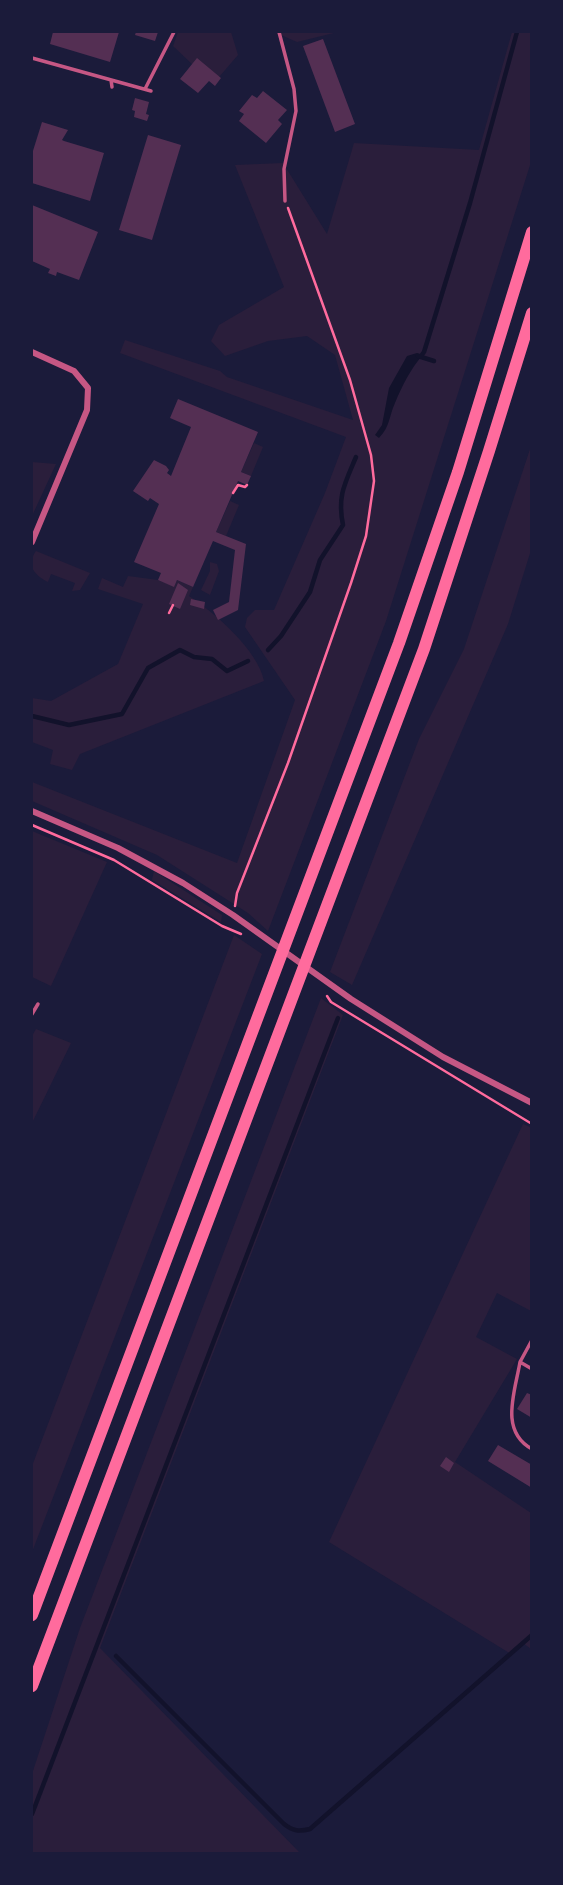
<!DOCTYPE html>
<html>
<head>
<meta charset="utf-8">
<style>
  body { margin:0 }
  #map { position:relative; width:563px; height:1885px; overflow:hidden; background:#1b1b3a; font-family:"Archivo Narrow",sans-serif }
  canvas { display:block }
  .frame { position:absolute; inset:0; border:33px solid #1b1b3a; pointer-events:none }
</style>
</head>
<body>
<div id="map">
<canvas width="563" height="1885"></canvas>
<div class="frame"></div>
</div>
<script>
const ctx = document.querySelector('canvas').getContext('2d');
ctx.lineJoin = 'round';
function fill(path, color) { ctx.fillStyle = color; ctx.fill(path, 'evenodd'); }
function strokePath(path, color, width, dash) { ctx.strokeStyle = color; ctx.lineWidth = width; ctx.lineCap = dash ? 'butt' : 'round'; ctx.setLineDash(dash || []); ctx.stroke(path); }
const green = new Path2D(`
  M 178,32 L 231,32 L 238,55 L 213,84 L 173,46 Z
  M 274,32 L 338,32 L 297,42 Z
  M 512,32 L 531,32 L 531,162 L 386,621 L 268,931 L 248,913 L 157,855 L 32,801 L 32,782 L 237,863 L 295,700 L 245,627 L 247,618 L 255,610 L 274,610 L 325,493 L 346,437 L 120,353 L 125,340 L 220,371 L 227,377 L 353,420 L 335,355 L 307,336 L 268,341 L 225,356 L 211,341 L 219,325 L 284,287 L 235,165 L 283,163 L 327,234 L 354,143 L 479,150 Z
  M 254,443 L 263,447 L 251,476 L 241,472 Z
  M 531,446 L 531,550 L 508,624 L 352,985 L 330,972 L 419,739 L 464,649 Z
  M 32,462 L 56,464 L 32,516 Z
  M 230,501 L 239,505 L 226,536 L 216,532 Z
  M 36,551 L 90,573 L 80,590 L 72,591 L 75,583 L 51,574 L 48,582 C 34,575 26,565 36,551 Z
  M 210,562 L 217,564 L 219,571 L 210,595 L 201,590 L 210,571 Z
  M 128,576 L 158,580 L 174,586 L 177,580 L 193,587 L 189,596 C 214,612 258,650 264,681 L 80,754 L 72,770 L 50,764 L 53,750 L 32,742 L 32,698 L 51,701 L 118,664 L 143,604 L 98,589 L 102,578 L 123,587 Z
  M 32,831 L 107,862 L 51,986 L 32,977 Z
  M 154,871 L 222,915 L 221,922 L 152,880 Z
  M 234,935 L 262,954 L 32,1552 L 32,1466 Z
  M 321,998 L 343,1015 L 100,1648 L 300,1853 L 32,1853 L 32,1774 L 80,1628 Z
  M 36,1029 L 71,1043 L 32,1123 L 32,1036 Z
  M 523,1124 L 532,1128 L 531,1311 L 497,1293 L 476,1337 L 517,1359 L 455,1462 L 531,1513 L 531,1649 L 523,1643 L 511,1654 L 329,1542 Z`);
const water = new Path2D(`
  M 417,353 L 423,355 C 411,368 402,386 395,403 C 389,416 390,427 379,438 L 375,435 L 382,425 L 389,388 L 407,356 Z`);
const stream = new Path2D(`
  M 418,356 L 434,361
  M 421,356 L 424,352 L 470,203 L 517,32
  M 268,650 L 281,636 L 310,592 L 320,560 L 343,525 C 337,496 345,483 356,457
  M 32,716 L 69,725 L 122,714 L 148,668 L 180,650 L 194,657 L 212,659 L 227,671 L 248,661
  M 116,1656 L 284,1824 C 293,1831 299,1832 310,1829 L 532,1635
  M 32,1814 L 338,1018`);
const building = new Path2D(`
  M 53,32 L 119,32 L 110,62 L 50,44 Z
  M 136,32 L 158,32 L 155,41 L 135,35 Z
  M 323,39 L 355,124 L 335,132 L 303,46 Z
  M 197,58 L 221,78 L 215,86 L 209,81 L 198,93 L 180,79 Z
  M 263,91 L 287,110 L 278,120 L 282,124 L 266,143 L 239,121 L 244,114 L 239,111 L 252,95 L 257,98 Z
  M 135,98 L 149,102 L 146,114 L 149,115 L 147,121 L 134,117 L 135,111 L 132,110 Z
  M 42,122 L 68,130 L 62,140 L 64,141 L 104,153 L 90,201 L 32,183 L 32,154 Z
  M 148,135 L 181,145 L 152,240 L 119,230 Z
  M 32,205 L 98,232 L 79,280 L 57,272 L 56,276 L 48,273 L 50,269 L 32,261 Z
  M 178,399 L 258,432 L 241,472 L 251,476 L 247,485 L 238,481 L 216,532 L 246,544 L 238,610 L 218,620 L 213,610 L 229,602 L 235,550 L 213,541 L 193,587 L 177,580 L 174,587 L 158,580 L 161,573 L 134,562 L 159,504 L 150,498 L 148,501 L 133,491 L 154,460 L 166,466 L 169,470 L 167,473 L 171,476 L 191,427 L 170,418 Z
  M 178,583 L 188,590 L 180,609 L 169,604 Z
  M 191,599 L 205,602 L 204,609 L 190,605 Z
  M 527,1393 L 532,1395 L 532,1418 L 517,1409 Z
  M 498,1445 L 532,1465 L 532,1488 L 488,1461 Z
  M 446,1457 L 454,1463 L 449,1472 L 440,1466 Z`);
const path = new Path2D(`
  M 233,493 L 238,485 L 245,487 L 247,485
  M 169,613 L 173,605
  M 32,825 L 114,860 L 222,926 L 241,934
  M 235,906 L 237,893 L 288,763 L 351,583 L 366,536 L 374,481 L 371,455 L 350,380 L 288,208
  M 327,996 L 331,1002 L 532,1124`);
const service = new Path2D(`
  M 279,32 L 294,89 L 296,111 L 284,169 L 285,201
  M 32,58 L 151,91
  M 111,80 L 112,87
  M 145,89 L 174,32
  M 32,1014 L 38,1004
  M 532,1340 L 520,1362 L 532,1369
  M 520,1362 C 515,1392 499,1431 532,1449`);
const minor = new Path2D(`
  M 32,352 L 74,371 L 88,388 L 87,410 L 32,542
  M 32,811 L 118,848 L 183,883 L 233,915 L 351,999 L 443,1057 L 532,1103`);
const motorway = new Path2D(`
  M 32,1615 L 399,643 L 458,472 L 532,232
  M 32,1686 L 424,649 L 489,451 L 532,313`);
fill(green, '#2a1e3b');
fill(water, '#12122b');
strokePath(stream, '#12122b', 4.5);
fill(building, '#542f53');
strokePath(path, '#ff6b9d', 2.5);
strokePath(service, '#c65784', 3.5);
strokePath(minor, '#c65784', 6);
strokePath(motorway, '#ff6b9d', 12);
</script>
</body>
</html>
